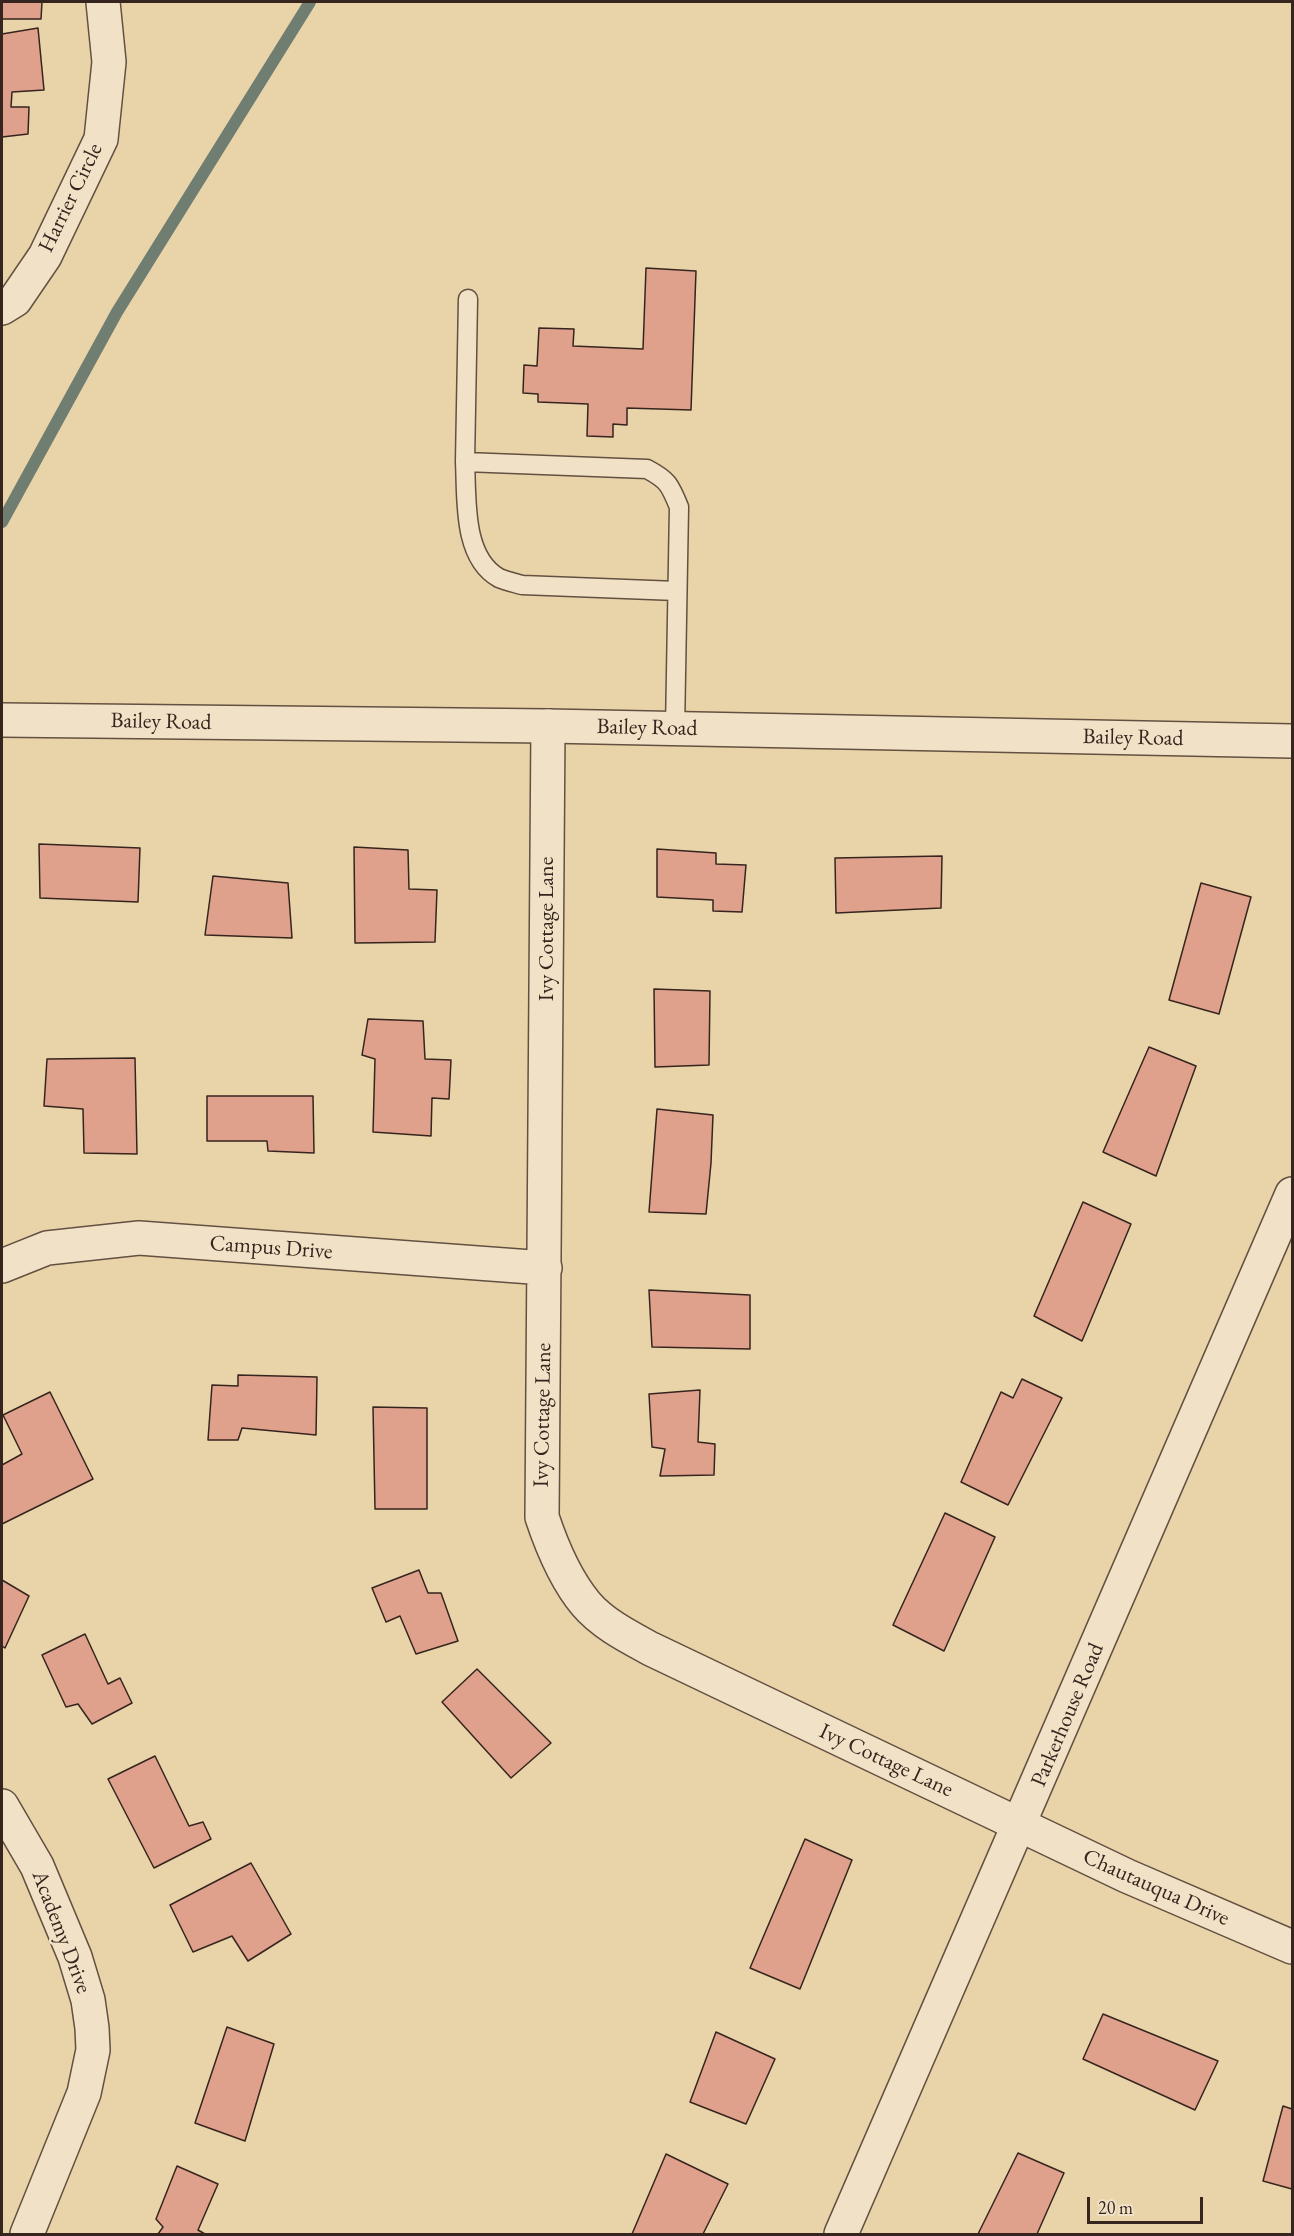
<!DOCTYPE html>
<html>
<head>
<meta charset="utf-8">
<style>
  body { margin:0 }
  #map { position:relative; width:1294px; height:2236px; overflow:hidden; background:#e9d3a9; font-family:"EB Garamond",serif }
  canvas { display:block }
  .frame { position:absolute; inset:0; border:3px solid #36251e; pointer-events:none }
  .scale { position:absolute; left:1087px; top:2197px; width:116px; height:27px; box-sizing:border-box; border:3px solid #36251e; border-top:0; padding-left:8px; font-size:18px; line-height:21px; white-space:nowrap; color:#36251e; -webkit-text-stroke:4px #f1e2c7; paint-order:stroke }
</style>
</head>
<body>
<div id="map">
<canvas width="1294" height="2236"></canvas>
<div class="frame"></div>
<div class="scale">20 m</div>
</div>
<script>
const ctx = document.querySelector('canvas').getContext('2d');
ctx.lineJoin = 'round';
function strokePath(path, color, width, dash) { ctx.strokeStyle = color; ctx.lineWidth = width; ctx.lineCap = dash ? 'butt' : 'round'; ctx.setLineDash(dash || []); ctx.stroke(path); }
function fill(path, color) { ctx.fillStyle = color; ctx.fill(path, 'evenodd'); }
function write(font, color, halo, rows, align = 'center') {
  ctx.font = font + ' "EB Garamond",serif'; ctx.lineWidth = 5; ctx.setLineDash([]); ctx.textBaseline = 'middle'; ctx.strokeStyle = halo; ctx.fillStyle = color; for (const [text, x, y, turn = 0] of rows) {
    ctx.save(); ctx.translate(x, y); ctx.rotate((+turn || 0) * Math.PI / 180); ctx.textAlign = isNaN(turn) ? turn : align; if (halo) ctx.strokeText(text, 0, 0); ctx.fillText(text, 0, 0); ctx.restore();
  }
}
const stream = new Path2D(`
  M 2,522 L 117,312 L 310,2`);
const building = new Path2D(`
  M 2,2 L 42,2 L 41,19 L 2,19 Z
  M 38,28 L 44,90 L 12,92 L 11,107 L 29,107 L 28,134 L 2,137 L 2,34 Z
  M 646,268 L 696,271 L 691,410 L 627,408 L 627,425 L 613,424 L 613,437 L 587,436 L 588,404 L 538,402 L 538,394 L 523,393 L 524,365 L 537,366 L 539,328 L 574,329 L 573,346 L 643,349 Z
  M 39,844 L 140,848 L 138,902 L 40,898 Z
  M 354,847 L 408,850 L 409,889 L 437,890 L 435,942 L 355,943 Z
  M 657,849 L 716,853 L 716,864 L 746,865 L 742,912 L 713,911 L 713,900 L 657,897 Z
  M 942,856 L 941,908 L 836,913 L 835,858 Z
  M 213,876 L 288,883 L 292,938 L 205,935 Z
  M 1201,883 L 1251,897 L 1219,1014 L 1169,1000 Z
  M 654,989 L 710,991 L 709,1065 L 655,1067 Z
  M 368,1019 L 423,1021 L 425,1059 L 451,1060 L 449,1099 L 432,1098 L 431,1136 L 373,1132 L 375,1059 L 362,1055 Z
  M 1149,1047 L 1196,1066 L 1156,1176 L 1103,1152 Z
  M 135,1058 L 137,1154 L 84,1153 L 83,1109 L 44,1106 L 47,1059 Z
  M 207,1096 L 313,1096 L 314,1153 L 268,1151 L 267,1141 L 207,1141 Z
  M 657,1109 L 713,1115 L 711,1163 L 706,1214 L 649,1212 Z
  M 1083,1202 L 1131,1224 L 1082,1341 L 1034,1316 Z
  M 649,1290 L 750,1295 L 750,1349 L 652,1347 Z
  M 238,1375 L 317,1377 L 316,1435 L 242,1428 L 238,1440 L 208,1440 L 212,1385 L 238,1386 Z
  M 1022,1379 L 1062,1398 L 1008,1505 L 961,1482 L 1001,1392 L 1013,1398 Z
  M 700,1390 L 698,1442 L 715,1444 L 714,1475 L 660,1476 L 665,1449 L 652,1447 L 649,1394 Z
  M 50,1392 L 93,1479 L 2,1524 L 2,1465 L 22,1454 L 3,1415 Z
  M 373,1407 L 427,1408 L 427,1509 L 375,1509 Z
  M 945,1513 L 995,1537 L 944,1651 L 893,1625 Z
  M 419,1570 L 428,1593 L 441,1593 L 458,1641 L 416,1654 L 400,1616 L 386,1622 L 372,1588 Z
  M 2,1580 L 29,1596 L 5,1648 L 2,1646 Z
  M 85,1634 L 108,1684 L 120,1678 L 132,1703 L 92,1724 L 78,1704 L 66,1707 L 42,1655 Z
  M 477,1669 L 551,1743 L 511,1778 L 442,1702 Z
  M 155,1756 L 189,1826 L 203,1822 L 211,1839 L 154,1868 L 108,1779 Z
  M 805,1839 L 852,1860 L 800,1989 L 750,1968 Z
  M 251,1863 L 291,1934 L 248,1961 L 232,1936 L 193,1952 L 170,1905 Z
  M 1103,2014 L 1218,2061 L 1195,2110 L 1083,2059 Z
  M 227,2027 L 274,2044 L 245,2141 L 195,2123 Z
  M 716,2032 L 775,2059 L 746,2124 L 690,2102 Z
  M 1283,2106 L 1292,2109 L 1292,2189 L 1263,2181 Z
  M 1018,2153 L 1064,2173 L 1037,2234 L 978,2234 Z
  M 666,2154 L 728,2184 L 703,2234 L 632,2234 Z
  M 177,2166 L 218,2184 L 198,2230 L 205,2234 L 158,2234 L 163,2227 L 156,2219 Z`);
const service = new Path2D(`
  M 468,299 L 465,462 L 647,469 C 668,480 670,485 679,507 L 675,729
  M 465,462 C 467,498 462,557 499,578 C 506,581 515,583 522,585 L 677,591`);
const minor = new Path2D(`
  M 2,308 L 15,300 L 45,256 L 101,139 L 109,62 L 103,2
  M 548,726 L 542,1517 C 552,1547 565,1579 586,1604 C 603,1624 629,1637 651,1649 L 1127,1876 L 1292,1947
  M 2,1266 L 47,1248 L 139,1238 L 545,1268
  M 2,1806 L 37,1866 L 75,1957 L 88,2000 L 92,2028 L 93,2050 L 84,2093 L 27,2234
  M 841,2234 L 1292,1194`);
const tertiary = new Path2D(`
  M 2,720 L 548,726 L 1292,741`);
const streetNames = [
  ["Harrier Circle",71,198,-64],
  ["Bailey Road",161,722,1],
  ["Bailey Road",647,728,1],
  ["Bailey Road",1133,738,1],
  ["Ivy Cottage Lane",547,929,-90],
  ["Campus Drive",271,1248,4],
  ["Ivy Cottage Lane",543,1415,-89],
  ["Parkerhouse Road",1068,1715,-67],
  ["Ivy Cottage Lane",886,1761,25],
  ["Chautauqua Drive",1156,1888,24],
  ["Academy Drive",61,1932,69]
];
strokePath(stream, '#707d71', 12);
fill(building, '#dfa18c');
strokePath(building, '#36251e', 1.5);
strokePath(service, '#635041', 21);
strokePath(minor, '#635041', 36);
strokePath(tertiary, '#635041', 36);
strokePath(service, '#f1e2c7', 18);
strokePath(minor, '#f1e2c7', 33);
strokePath(tertiary, '#f1e2c7', 33);
write('22px', '#36251e', '#f1e2c7', streetNames);
</script>
</body>
</html>
